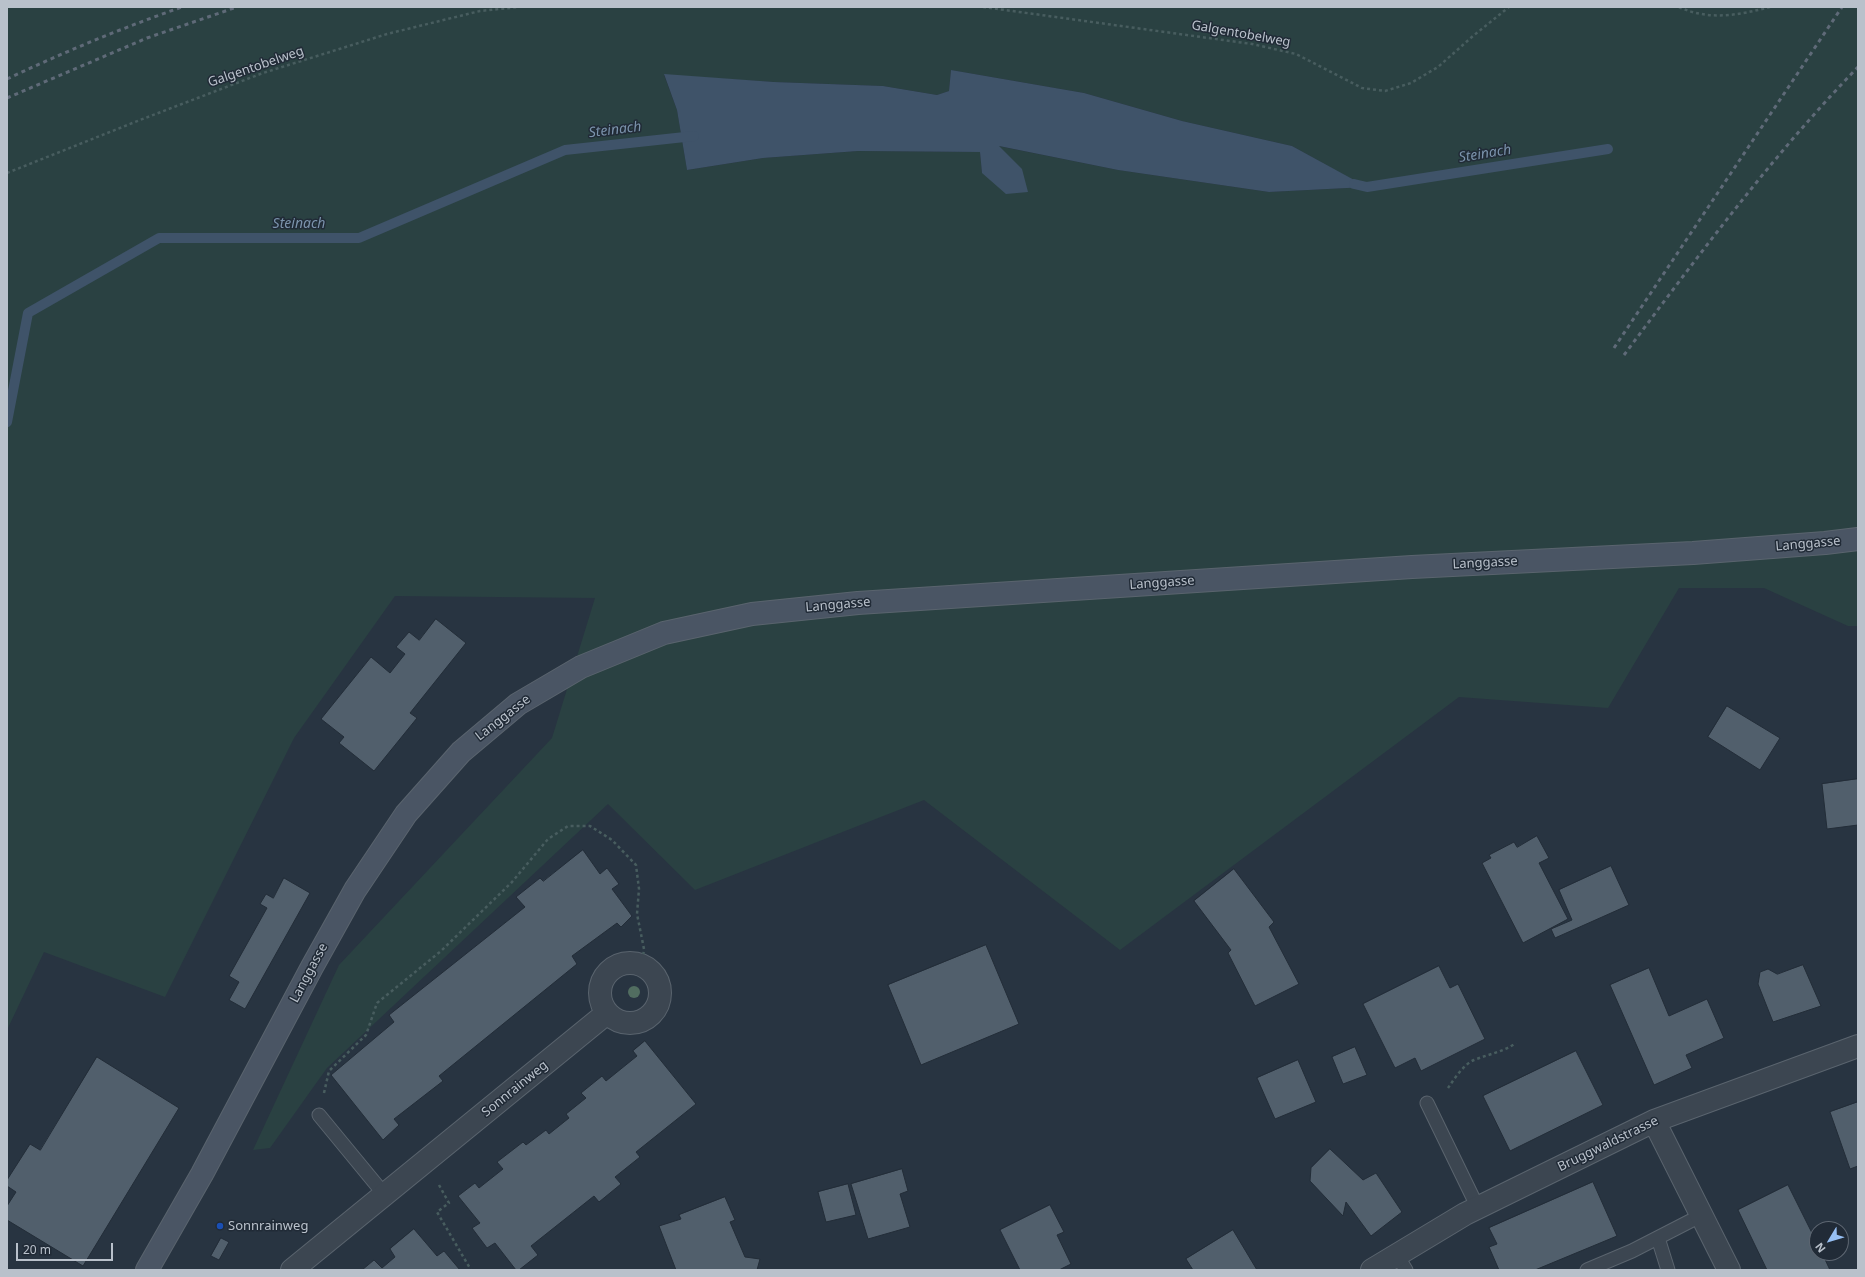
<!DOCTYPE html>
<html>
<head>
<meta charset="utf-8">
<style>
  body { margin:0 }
  #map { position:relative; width:1865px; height:1277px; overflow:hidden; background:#283441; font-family:"Noto Sans",sans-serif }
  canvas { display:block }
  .frame { position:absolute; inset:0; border:8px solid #b9c1cb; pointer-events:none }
  .north { position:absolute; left:1809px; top:1221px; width:40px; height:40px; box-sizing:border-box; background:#212b37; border:1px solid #5e6772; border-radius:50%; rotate:232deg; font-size:11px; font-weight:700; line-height:16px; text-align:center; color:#b9c1cb }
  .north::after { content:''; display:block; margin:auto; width:14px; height:18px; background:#96bff3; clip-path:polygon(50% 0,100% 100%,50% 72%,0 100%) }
  .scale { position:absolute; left:16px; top:1243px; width:97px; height:18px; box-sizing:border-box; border:2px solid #b9c1cb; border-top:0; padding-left:5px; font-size:12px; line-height:14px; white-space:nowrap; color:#b9c1cb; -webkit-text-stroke:3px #212b37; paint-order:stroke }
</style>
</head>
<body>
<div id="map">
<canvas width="1865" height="1277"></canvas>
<div class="frame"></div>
<div class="north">N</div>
<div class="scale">20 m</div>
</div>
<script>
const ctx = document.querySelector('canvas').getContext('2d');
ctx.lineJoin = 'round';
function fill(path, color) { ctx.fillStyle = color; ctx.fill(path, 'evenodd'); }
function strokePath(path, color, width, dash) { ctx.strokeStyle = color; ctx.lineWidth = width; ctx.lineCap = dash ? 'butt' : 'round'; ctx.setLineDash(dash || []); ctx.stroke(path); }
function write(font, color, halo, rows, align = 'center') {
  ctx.font = font + ' "Noto Sans",sans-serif'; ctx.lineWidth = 3; ctx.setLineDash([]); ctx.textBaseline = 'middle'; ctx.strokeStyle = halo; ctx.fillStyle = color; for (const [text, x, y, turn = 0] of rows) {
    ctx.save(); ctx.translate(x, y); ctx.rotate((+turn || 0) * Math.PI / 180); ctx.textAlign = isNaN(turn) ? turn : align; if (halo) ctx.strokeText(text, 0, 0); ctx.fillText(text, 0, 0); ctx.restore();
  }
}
const green = new Path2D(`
  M 7,7 L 1858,7 L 1858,626 L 1848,626 L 1764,588 L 1679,588 L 1608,708 L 1459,697 L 1120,950 L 924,800 L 695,890 L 608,804 L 327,1068 L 270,1148 L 253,1150 L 339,965 L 552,738 L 595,598 L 395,596 L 294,738 L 165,997 L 44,952 L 7,1030 ZM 951,70 L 1084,93 L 1182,121 L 1292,146 L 1366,187 L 1269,192 L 1118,170 L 998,146 L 982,173 L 980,152 L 858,151 L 763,158 L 687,170 L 677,110 L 664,75 L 774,82 L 883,86 L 937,95 L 949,91 Z`);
const water = new Path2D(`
  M 951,70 L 1084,93 L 1182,121 L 1292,146 L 1367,187 L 1269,192 L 1118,170 L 999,146 L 1022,169 L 1028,192 L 1006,194 L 982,173 L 980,152 L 858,151 L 763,158 L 687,170 L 677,110 L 664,74 L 774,82 L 883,86 L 937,95 L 949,91 Z`);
const stream = new Path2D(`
  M 1354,184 L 1367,187 L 1608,149
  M 7,422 L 28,313 L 159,238 L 359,238 L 565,150 L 694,136`);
const building = new Path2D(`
  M 436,619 L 466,643 L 410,713 L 417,718 L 374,771 L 339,743 L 344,737 L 321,719 L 371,657 L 390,673 L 405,654 L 396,647 L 409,632 L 419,640 Z
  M 1727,706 L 1780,738 L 1760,770 L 1708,737 Z
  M 1858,779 L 1858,825 L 1827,829 L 1822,784 Z
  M 1537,836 L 1549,858 L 1539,863 L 1568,919 L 1523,943 L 1482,863 L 1491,858 L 1489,855 L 1514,842 L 1517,847 Z
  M 583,850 L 600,874 L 607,868 L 619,884 L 612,889 L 632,916 L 621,927 L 617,923 L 572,956 L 577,964 L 439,1076 L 443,1081 L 394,1119 L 399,1125 L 383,1140 L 331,1075 L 394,1022 L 389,1015 L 525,907 L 516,897 L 540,878 L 543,881 Z
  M 1611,866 L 1629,905 L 1555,938 L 1551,929 L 1572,920 L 1559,890 Z
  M 1234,869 L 1274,922 L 1269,927 L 1299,984 L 1255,1006 L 1228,953 L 1231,950 L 1194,901 Z
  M 284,878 L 310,893 L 245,1009 L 229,1000 L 239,982 L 229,976 L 267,908 L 260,904 L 266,894 L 273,898 Z
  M 986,945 L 1019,1024 L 921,1065 L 888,985 Z
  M 1803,965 L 1821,1006 L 1773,1022 L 1758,984 L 1760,972 L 1768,969 L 1777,974 Z
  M 1439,966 L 1450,988 L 1458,984 L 1485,1039 L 1421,1071 L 1415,1058 L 1395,1068 L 1363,1004 Z
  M 1649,968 L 1669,1016 L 1707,999 L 1724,1038 L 1686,1055 L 1692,1068 L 1654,1085 L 1610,985 Z
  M 645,1041 L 696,1104 L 636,1152 L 640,1157 L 615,1177 L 621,1184 L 599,1202 L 594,1196 L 531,1246 L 538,1255 L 519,1270 L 516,1270 L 495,1243 L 487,1248 L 472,1228 L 480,1223 L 458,1196 L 475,1183 L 479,1188 L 503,1169 L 497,1162 L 523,1142 L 526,1145 L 546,1130 L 549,1134 L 569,1118 L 566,1114 L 586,1098 L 581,1093 L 602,1076 L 606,1081 L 637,1056 L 633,1051 Z
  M 1355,1047 L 1367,1075 L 1343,1084 L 1332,1057 Z
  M 1576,1051 L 1603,1105 L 1510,1151 L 1483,1096 Z
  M 97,1057 L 179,1108 L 83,1266 L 7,1220 L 7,1206 L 16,1192 L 7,1186 L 7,1180 L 30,1144 L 40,1150 Z
  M 1298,1060 L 1316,1102 L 1275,1119 L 1257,1078 Z
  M 1858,1102 L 1858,1166 L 1850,1169 L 1830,1112 Z
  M 1330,1149 L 1363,1180 L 1376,1173 L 1402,1212 L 1371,1236 L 1346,1202 L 1343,1216 L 1310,1181 L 1311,1168 Z
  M 902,1169 L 908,1191 L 900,1194 L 910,1227 L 868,1239 L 851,1184 Z
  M 1593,1182 L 1617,1236 L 1535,1270 L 1499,1270 L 1489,1247 L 1497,1244 L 1489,1228 Z
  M 848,1184 L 856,1215 L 826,1222 L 818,1192 Z
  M 1788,1185 L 1817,1243 L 1817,1253 L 1822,1253 L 1830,1270 L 1767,1270 L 1738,1210 Z
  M 725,1197 L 735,1220 L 730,1222 L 745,1257 L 760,1259 L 757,1270 L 676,1270 L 659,1226 L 681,1219 L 679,1215 Z
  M 1050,1205 L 1064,1232 L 1057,1235 L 1071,1264 L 1059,1270 L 1020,1270 L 1000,1230 Z
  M 414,1229 L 437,1256 L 444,1251 L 460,1270 L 362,1270 L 374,1260 L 382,1268 L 395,1257 L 390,1249 Z
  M 1233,1230 L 1257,1270 L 1193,1270 L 1186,1259 Z
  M 221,1238 L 229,1242 L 219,1260 L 211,1256 Z`);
const path = new Path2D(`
  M 983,7 L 1252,44 L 1296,54 L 1362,88 L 1385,91 L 1411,83 L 1438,67 L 1473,36 L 1509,7
  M 1679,7 C 1709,21 1739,15 1770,7
  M 7,173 L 140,120 L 263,73 L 387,34 L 480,11 L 519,7
  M 1448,1088 C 1455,1078 1463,1065 1474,1060 C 1489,1054 1503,1052 1516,1043
  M 324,1093 L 329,1071 L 366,1035 L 377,1003 L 441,951 L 512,882 L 548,839 L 568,826 L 590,826 L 612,840 L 636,865 L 639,889 L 637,914 L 644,949 L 642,964
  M 439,1185 L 449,1203 L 437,1212 L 471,1270`);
const lane = new Path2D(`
  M 1427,1103 L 1478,1208
  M 319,1115 L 384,1194
  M 1658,1238 L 1668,1270
  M 1397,1255 L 1406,1270
  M 1587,1270 L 1632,1251 L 1702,1215`);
const street = new Path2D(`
  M600 993a30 30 0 1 1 60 0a30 30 0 1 1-60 0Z
  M 1654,1121 L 1729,1270
  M 292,1270 L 607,1013
  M 1372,1270 L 1465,1214 L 1654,1121 L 1858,1046`);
const secondary = new Path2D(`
  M 147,1270 L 202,1174 L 312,967 L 355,890 L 406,814 L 461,752 L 518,704 L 581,667 L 664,633 L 752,614 L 858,603 L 1412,567 L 1693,553 L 1825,543 L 1858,539`);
const rail = new Path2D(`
  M 7,79 C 64,52 122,28 182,7
  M 7,98 L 147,38 L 237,7
  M 1614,348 L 1842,7
  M 1624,355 C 1698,256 1772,156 1858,67`);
const trees = [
  [634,992]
];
const markers = [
  [220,1226,4,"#1a4fb4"]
];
const streetNames = [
  ["Galgentobelweg",1241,34,10],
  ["Galgentobelweg",256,67,-19],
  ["Langgasse",1808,544,-5],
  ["Langgasse",1485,563,-3],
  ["Langgasse",1162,583,-4],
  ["Langgasse",838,605,-5],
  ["Langgasse",503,718,-38],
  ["Langgasse",309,973,-62],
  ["Sonnrainweg",515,1089,-39],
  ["Bruggwaldstrasse",1608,1144,-26]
];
const poiNames = [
  ["Sonnrainweg",228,1226]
];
const waterNames = [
  ["Steinach",615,130,-7],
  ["Steinach",1485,154,-9],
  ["Steinach",299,224]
];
fill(green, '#2a4142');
fill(water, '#3f5369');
strokePath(stream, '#3f5369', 10);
fill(building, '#515f6c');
strokePath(building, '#232d38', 1);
strokePath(lane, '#5a646e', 15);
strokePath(street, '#5a646e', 24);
strokePath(secondary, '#5a646e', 24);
strokePath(path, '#485d5f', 2.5, [3, 3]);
strokePath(lane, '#3c4651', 13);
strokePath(street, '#3c4651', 22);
strokePath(secondary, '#4a5564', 22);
strokePath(rail, '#5f6a78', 3, [4, 4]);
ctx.fillStyle = '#516d60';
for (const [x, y] of trees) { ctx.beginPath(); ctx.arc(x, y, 6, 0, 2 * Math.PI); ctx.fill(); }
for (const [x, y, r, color] of markers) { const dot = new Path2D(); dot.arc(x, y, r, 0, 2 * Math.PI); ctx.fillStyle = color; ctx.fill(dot); strokePath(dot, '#212b37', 1.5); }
write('13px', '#b9c1cb', '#212b37', streetNames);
write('13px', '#b9c1cb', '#212b37', poiNames, 'left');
write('italic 14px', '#7b93ac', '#212b37', waterNames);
</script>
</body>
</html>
